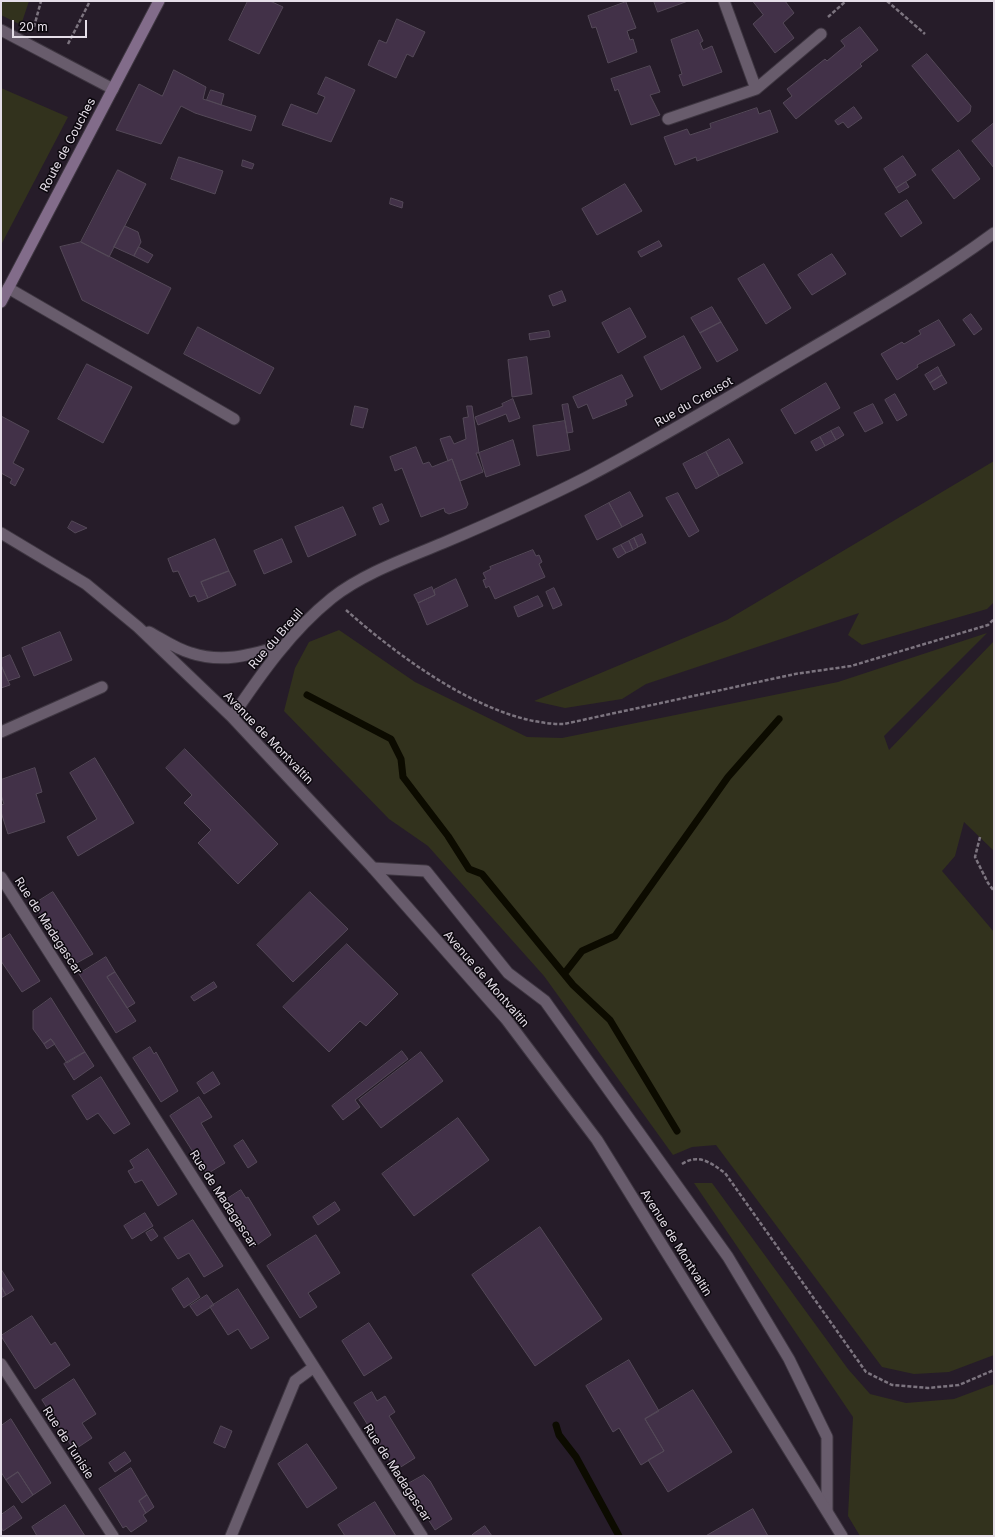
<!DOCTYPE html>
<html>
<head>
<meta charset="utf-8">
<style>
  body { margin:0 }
  #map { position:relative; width:995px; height:1537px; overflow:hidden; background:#261c29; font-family:Inter,sans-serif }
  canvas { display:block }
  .frame { position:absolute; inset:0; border:2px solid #e5dee8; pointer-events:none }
  .scale { position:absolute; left:12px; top:20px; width:75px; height:18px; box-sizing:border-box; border:2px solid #e5dee8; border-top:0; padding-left:5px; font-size:12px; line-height:14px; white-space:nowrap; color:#e5dee8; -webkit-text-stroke:3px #0c080e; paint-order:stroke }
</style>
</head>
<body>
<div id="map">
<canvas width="995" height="1537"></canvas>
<div class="frame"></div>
<div class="scale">20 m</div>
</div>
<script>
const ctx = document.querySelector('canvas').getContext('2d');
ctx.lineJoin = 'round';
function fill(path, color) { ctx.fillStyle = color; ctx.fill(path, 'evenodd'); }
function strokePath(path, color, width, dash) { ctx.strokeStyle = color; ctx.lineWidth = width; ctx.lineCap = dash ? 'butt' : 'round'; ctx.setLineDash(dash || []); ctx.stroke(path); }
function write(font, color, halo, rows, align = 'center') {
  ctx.font = font + ' Inter,sans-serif'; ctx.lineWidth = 3; ctx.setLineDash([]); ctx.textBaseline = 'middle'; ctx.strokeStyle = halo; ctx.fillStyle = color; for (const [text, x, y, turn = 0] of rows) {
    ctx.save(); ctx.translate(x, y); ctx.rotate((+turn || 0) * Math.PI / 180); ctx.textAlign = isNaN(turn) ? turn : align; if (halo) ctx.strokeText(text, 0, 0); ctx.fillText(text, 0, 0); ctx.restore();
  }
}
const green = new Path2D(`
  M 1,1 L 29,1 L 21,25 L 1,15 Z
  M 1,88 L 68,117 L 1,245 Z
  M 994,461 L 994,602 L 987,609 L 862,645 L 848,635 L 859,613 L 646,684 L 622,699 L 565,708 L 534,701 L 727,620 Z
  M 339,630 L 415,682 L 527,737 L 562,738 L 838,682 L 987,633 L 884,736 L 889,750 L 994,641 L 994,851 L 964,822 L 955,856 L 942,871 L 994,932 L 994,1355 L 949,1372 L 914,1374 L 882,1367 L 716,1145 L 692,1147 L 673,1155 L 544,976 L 428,846 L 389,819 L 284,711 L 295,668 L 309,642 Z
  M 694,1183 L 712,1183 L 848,1369 L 870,1394 L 906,1403 L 954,1399 L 994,1384 L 994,1536 L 860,1536 L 848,1516 L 853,1417 Z`);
const stream = new Path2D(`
  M 307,695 L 391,739 L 401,759 L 403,777 L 448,836 L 469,869 L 482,874 L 573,985 L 610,1020 L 677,1131
  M 564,974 L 582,951 L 615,936 L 728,777 L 779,719
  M 556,1425 L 559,1435 L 576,1457 L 619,1536`);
const building = new Path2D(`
  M 248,1 L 270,1 L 283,7 L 259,54 L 229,40 Z
  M 654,1 L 688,1 L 658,12 Z
  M 753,1 L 785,1 L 794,13 L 783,23 L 794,38 L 775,53 L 753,24 L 763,15 Z
  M 626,2 L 636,28 L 627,31 L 630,40 L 633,39 L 637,52 L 608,63 L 596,27 L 592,28 L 588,16 Z
  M 397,19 L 425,32 L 413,57 L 407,54 L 396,78 L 368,65 L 379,40 L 386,43 Z
  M 860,27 L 878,50 L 860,64 L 862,66 L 796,119 L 783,103 L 792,96 L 787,89 L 825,59 L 827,61 L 845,46 L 841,41 Z
  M 698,30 L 703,41 L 700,43 L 703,50 L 712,46 L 722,72 L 683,86 L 679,75 L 682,74 L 671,40 Z
  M 927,54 L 971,106 L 970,112 L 958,122 L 912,66 Z
  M 650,66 L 660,92 L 650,95 L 660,115 L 631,125 L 618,89 L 615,91 L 611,79 Z
  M 174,70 L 206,87 L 203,99 L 256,116 L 251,131 L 195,113 L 181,106 L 161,144 L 116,130 L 139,84 L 162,96 Z
  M 326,77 L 355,90 L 331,142 L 282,125 L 291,104 L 317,114 L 325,97 L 318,94 Z
  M 211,90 L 224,94 L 221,105 L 207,100 Z
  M 854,107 L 862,118 L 848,128 L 843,122 L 838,125 L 835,121 Z
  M 757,108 L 759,114 L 770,110 L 778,132 L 697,161 L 696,157 L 675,165 L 664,137 L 687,129 L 690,135 L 711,128 L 710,124 Z
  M 994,123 L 994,168 L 972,141 Z
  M 959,150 L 980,179 L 954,199 L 932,170 Z
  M 903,156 L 916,175 L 896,188 L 884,169 Z
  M 179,157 L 223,171 L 215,194 L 171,179 Z
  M 243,160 L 254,164 L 252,169 L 242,166 Z
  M 118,170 L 146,184 L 109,257 L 81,242 Z
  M 906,182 L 909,187 L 899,193 L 896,188 Z
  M 625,184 L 642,211 L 597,235 L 582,209 Z
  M 391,198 L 403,202 L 402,208 L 390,204 Z
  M 907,200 L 922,223 L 901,237 L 885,214 Z
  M 125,226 L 138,232 L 141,242 L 134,256 L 114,247 Z
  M 659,241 L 662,246 L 641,257 L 638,252 Z
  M 81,242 L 171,288 L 148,334 L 82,300 L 60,247 Z
  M 139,247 L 153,255 L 148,263 L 134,256 Z
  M 832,254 L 846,274 L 812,295 L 798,275 Z
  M 764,264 L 791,308 L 766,324 L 738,279 Z
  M 562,291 L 566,301 L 553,306 L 549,296 Z
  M 712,307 L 721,322 L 700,333 L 691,318 Z
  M 630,308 L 646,337 L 618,353 L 602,323 Z
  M 971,314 L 982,329 L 974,335 L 963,320 Z
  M 939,320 L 955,345 L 917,365 L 918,367 L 897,380 L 881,354 L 902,342 L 904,344 L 921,334 L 919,331 Z
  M 721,322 L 738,350 L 717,362 L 700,333 Z
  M 198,327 L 274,368 L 260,394 L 184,354 Z
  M 549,331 L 550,337 L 530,340 L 529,334 Z
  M 684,336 L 701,368 L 661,390 L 644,357 Z
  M 527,357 L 532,394 L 512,397 L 508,360 Z
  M 87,364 L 132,387 L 103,443 L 58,419 Z
  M 938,367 L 942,375 L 930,383 L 925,375 Z
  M 622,375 L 633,396 L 625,400 L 627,405 L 593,419 L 587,404 L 578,408 L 573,397 Z
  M 942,375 L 947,383 L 934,390 L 930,383 Z
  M 826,383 L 840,408 L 795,434 L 781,410 Z
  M 895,394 L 907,415 L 897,421 L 885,400 Z
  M 513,399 L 520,418 L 509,422 L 506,414 L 478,425 L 475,417 L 503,406 L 502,404 Z
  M 568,404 L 573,432 L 567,433 L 562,405 Z
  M 873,404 L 883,423 L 865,432 L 854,413 Z
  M 355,406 L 368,409 L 363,428 L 351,425 Z
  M 467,406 L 472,406 L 479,453 L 476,453 L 483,472 L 460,481 L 452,459 L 448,461 L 440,439 L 450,436 L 454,444 L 466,439 L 463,418 L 468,417 Z
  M 1,416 L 29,431 L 13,463 L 24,469 L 15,486 L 10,483 L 12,479 L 1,473 Z
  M 565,421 L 570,450 L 537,456 L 533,426 Z
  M 839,427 L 844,435 L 836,440 L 831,431 Z
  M 831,431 L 836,440 L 825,446 L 820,437 Z
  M 820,437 L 825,446 L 816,451 L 811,442 Z
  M 729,439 L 743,463 L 719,476 L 706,452 Z
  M 513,440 L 520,465 L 486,477 L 479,453 Z
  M 416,447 L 423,464 L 429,462 L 432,467 L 452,459 L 468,504 L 466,508 L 449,514 L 445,512 L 444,508 L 421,517 L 402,468 L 395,471 L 390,457 Z
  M 706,452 L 719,476 L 696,489 L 683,464 Z
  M 630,492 L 643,516 L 622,527 L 609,503 Z
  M 678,493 L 699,531 L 689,537 L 666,498 Z
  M 609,503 L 622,527 L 597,540 L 585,516 Z
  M 382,504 L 389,521 L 380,525 L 373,508 Z
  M 343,507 L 356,535 L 308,557 L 295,527 Z
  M 72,521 L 87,528 L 75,533 L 68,528 Z
  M 642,534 L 646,543 L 638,547 L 634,538 Z
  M 634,538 L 638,547 L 633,550 L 629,541 Z
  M 215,539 L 229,571 L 201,582 L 208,598 L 198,602 L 195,595 L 190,597 L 178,571 L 173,572 L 168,559 Z
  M 282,539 L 292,562 L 264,574 L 254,551 Z
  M 629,541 L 633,550 L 626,553 L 621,545 Z
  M 621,545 L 626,553 L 618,558 L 613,549 Z
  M 533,550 L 536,556 L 539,555 L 542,562 L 539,564 L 545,577 L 495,599 L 489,586 L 486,588 L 483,580 L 486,579 L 483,573 L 491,569 L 490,567 Z
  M 229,571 L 236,585 L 208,598 L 201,582 Z
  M 456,579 L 468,606 L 427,625 L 418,603 L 435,595 L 434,590 Z
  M 432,587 L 435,595 L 418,603 L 414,595 Z
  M 554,588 L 562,605 L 553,609 L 546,592 Z
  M 538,596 L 543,606 L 518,617 L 514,607 Z
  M 60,632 L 72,660 L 34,676 L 22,648 Z
  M 10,655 L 20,677 L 8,681 L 1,665 L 1,659 Z
  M 1,665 L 10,685 L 1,688 Z
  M 185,749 L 278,844 L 238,884 L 198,843 L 211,830 L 184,803 L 192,795 L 166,768 Z
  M 95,758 L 134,823 L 78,856 L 67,837 L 97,819 L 70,773 Z
  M 35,768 L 42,792 L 36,794 L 45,822 L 8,834 L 1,812 L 1,805 L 4,804 L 1,795 L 1,780 Z
  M 53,892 L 93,954 L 73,965 L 34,904 Z
  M 310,892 L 348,929 L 293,982 L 257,945 Z
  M 10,934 L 40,981 L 22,992 L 1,961 L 1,940 Z
  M 347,944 L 398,994 L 366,1026 L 360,1021 L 329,1052 L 283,1007 Z
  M 106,957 L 115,972 L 107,977 L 136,1021 L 116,1033 L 79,974 Z
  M 115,972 L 135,1003 L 127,1008 L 107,977 Z
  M 214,982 L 217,987 L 194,1001 L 191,997 Z
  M 51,998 L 85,1052 L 67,1063 L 51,1039 L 44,1044 L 33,1029 L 33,1011 Z
  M 51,1039 L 55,1044 L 47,1049 L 44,1044 Z
  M 150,1047 L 154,1054 L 156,1052 L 178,1091 L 161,1102 L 133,1058 Z
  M 402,1051 L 408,1059 L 355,1100 L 360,1107 L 343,1120 L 332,1106 Z
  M 85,1052 L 94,1066 L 74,1080 L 64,1064 Z
  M 421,1052 L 443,1081 L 381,1128 L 359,1100 Z
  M 213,1072 L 220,1084 L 204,1094 L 197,1083 Z
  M 101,1077 L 130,1124 L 114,1134 L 98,1113 L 87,1120 L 72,1096 Z
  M 199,1097 L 212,1117 L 201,1123 L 225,1163 L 207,1174 L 170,1116 Z
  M 458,1118 L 489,1160 L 414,1216 L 382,1174 Z
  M 243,1140 L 257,1162 L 248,1168 L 234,1146 Z
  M 148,1149 L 177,1194 L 158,1206 L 142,1180 L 135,1183 L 128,1171 L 134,1168 L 130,1161 Z
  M 241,1190 L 246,1198 L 248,1197 L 271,1235 L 254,1247 L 224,1201 Z
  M 335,1202 L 340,1210 L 318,1225 L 313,1217 Z
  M 145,1213 L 153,1226 L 132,1239 L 124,1226 Z
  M 193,1220 L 223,1266 L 204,1277 L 189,1253 L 178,1259 L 164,1238 Z
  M 540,1227 L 602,1319 L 535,1366 L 472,1275 Z
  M 153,1229 L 158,1236 L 151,1241 L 146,1233 Z
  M 316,1235 L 340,1273 L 308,1293 L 317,1307 L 300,1318 L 267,1266 Z
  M 1,1269 L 14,1290 L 6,1295 L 1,1286 Z
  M 188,1278 L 200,1297 L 184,1308 L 172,1289 Z
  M 1,1286 L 6,1295 L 1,1298 Z
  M 238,1289 L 269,1338 L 251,1349 L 238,1329 L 228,1335 L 210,1307 Z
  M 207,1295 L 214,1305 L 197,1316 L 190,1306 Z
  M 32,1316 L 51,1345 L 55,1342 L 70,1365 L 35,1389 L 1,1336 Z
  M 369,1323 L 392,1358 L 364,1376 L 342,1341 Z
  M 629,1360 L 659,1411 L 645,1419 L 664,1451 L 641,1465 L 619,1428 L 613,1432 L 586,1386 Z
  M 74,1379 L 96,1414 L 82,1423 L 92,1438 L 74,1450 L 42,1400 Z
  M 693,1390 L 732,1452 L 668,1492 L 648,1460 L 664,1451 L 645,1419 Z
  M 372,1392 L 377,1401 L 385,1396 L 395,1412 L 389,1416 L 415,1458 L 396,1470 L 354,1403 Z
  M 11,1419 L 51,1483 L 33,1495 L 18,1472 L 6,1480 L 1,1472 L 1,1426 Z
  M 221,1426 L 232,1431 L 225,1448 L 214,1443 Z
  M 307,1444 L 337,1488 L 307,1508 L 278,1464 Z
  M 125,1452 L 131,1461 L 115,1472 L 109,1463 Z
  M 131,1468 L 147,1495 L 139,1501 L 146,1513 L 143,1515 L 147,1521 L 131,1532 L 126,1526 L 123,1528 L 99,1489 Z
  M 18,1472 L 33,1495 L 22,1503 L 6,1480 Z
  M 424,1475 L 430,1481 L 452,1519 L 435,1530 L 406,1485 Z
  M 147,1495 L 154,1507 L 146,1513 L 139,1501 Z
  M 375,1502 L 396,1536 L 345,1536 L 338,1525 Z
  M 65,1505 L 85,1536 L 37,1536 L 32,1527 Z
  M 14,1506 L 22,1518 L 3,1531 L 1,1527 L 1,1515 Z
  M 753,1509 L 768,1536 L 706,1536 Z
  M 485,1526 L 492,1536 L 471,1536 L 473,1534 Z`);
const path = new Path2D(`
  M 887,1 L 925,34
  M 828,17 L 846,1
  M 34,27 L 41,1
  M 68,44 L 90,1
  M 346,610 C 400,658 490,725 564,724 L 795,674 L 851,666 L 988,625 L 994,619
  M 980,837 L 975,857 L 988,883 L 994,891
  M 682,1164 C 699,1153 711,1163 725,1173 L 866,1372 L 892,1385 L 928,1388 L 959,1385 L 994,1370`);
const service = new Path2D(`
  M 8,288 L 234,419
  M 373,868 L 426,871 L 508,973 L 545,1001 L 728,1257 L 789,1359 L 827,1437 L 827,1510`);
const minor = new Path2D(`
  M 724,1 L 756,89
  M 1,30 L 113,89
  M 668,119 L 756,89 L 821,34
  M 1,732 L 102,687
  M 1,877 L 422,1536
  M 1,1364 L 113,1536
  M 231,1536 L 295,1381 L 314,1367`);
const tertiary = new Path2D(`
  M 1,533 L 86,584 L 138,627 L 232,717 L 373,868 L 506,1019 L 597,1140 L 842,1536
  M 149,632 C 162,639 176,649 191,653 C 224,664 253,654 285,645
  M 232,717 C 261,674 291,631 332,598 C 364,573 405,559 443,543 C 490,523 538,502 585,478 C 658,440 729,397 800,355 C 866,316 933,278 994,233`);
const secondary = new Path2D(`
  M 1,302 L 159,1`);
const streetNames = [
  ["Route de Couches",68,145,-62],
  ["Rue du Creusot",694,402,-30],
  ["Rue du Breuil",276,639,-49],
  ["Avenue de Montvaltin",268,738,46],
  ["Rue de Madagascar",48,926,57],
  ["Avenue de Montvaltin",486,979,49],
  ["Rue de Madagascar",223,1199,57],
  ["Avenue de Montvaltin",676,1243,58],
  ["Rue de Tunisie",68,1443,57],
  ["Rue de Madagascar",397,1473,57]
];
fill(green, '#32321d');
strokePath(stream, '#0c0b00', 7);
fill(building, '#423148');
strokePath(building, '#544958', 1);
strokePath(service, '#3e3641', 13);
strokePath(minor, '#3e3641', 13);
strokePath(tertiary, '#3e3641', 13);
strokePath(secondary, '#3e3641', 13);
strokePath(path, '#7c747f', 2.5, [4, 2]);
strokePath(service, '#685c6c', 11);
strokePath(minor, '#685c6c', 11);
strokePath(tertiary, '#685c6c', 11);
strokePath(secondary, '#826c8a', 11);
write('12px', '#e5dee8', '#0c080e', streetNames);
</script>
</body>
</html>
